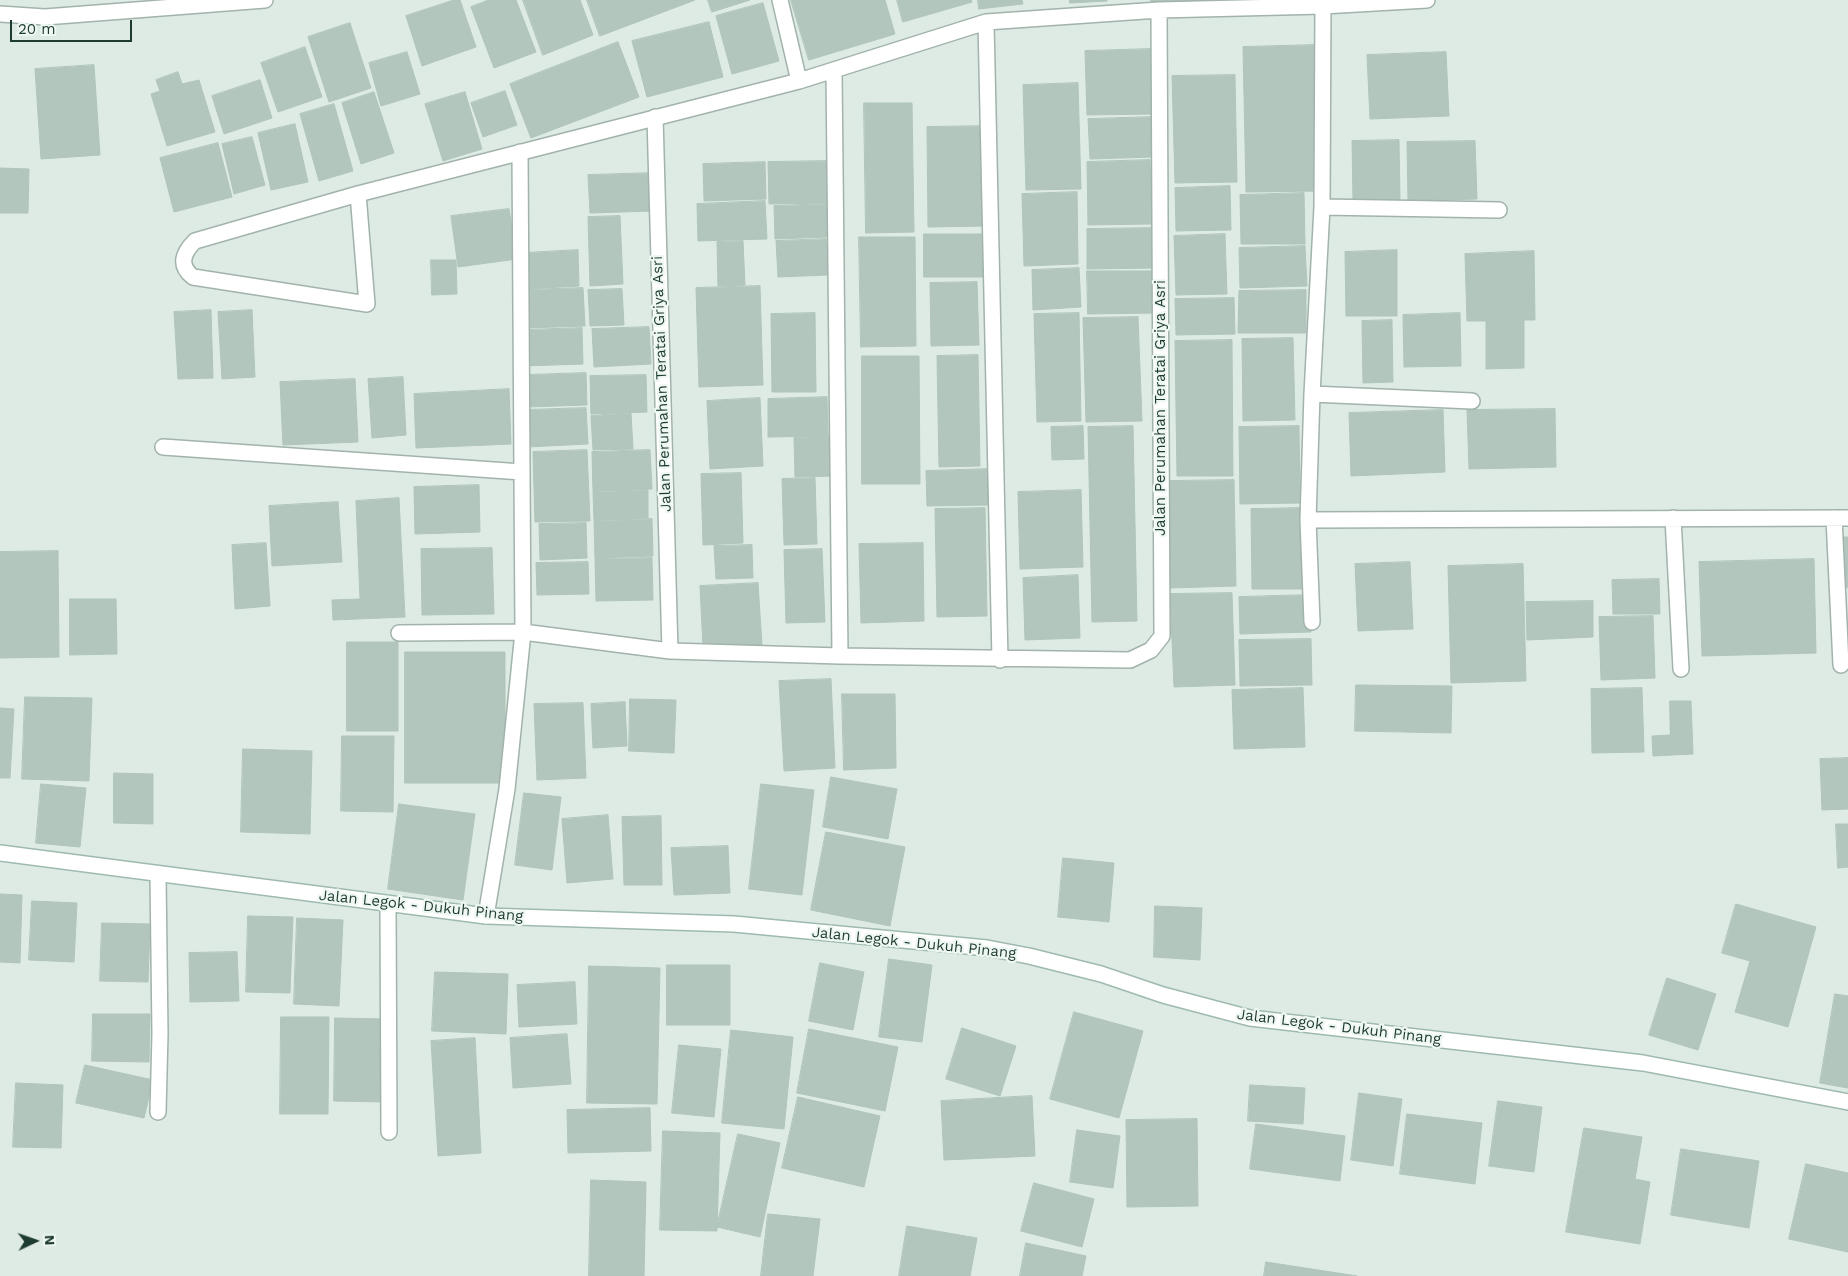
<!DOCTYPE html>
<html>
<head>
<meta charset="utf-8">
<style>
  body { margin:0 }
  #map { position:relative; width:1848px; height:1276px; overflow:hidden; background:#deebe4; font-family:"Work Sans",sans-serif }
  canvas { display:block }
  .north { position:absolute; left:10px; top:1216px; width:50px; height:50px; -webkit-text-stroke:4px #eef7f2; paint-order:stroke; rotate:87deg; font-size:14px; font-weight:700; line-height:20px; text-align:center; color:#1e3b31 }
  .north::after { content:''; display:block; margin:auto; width:18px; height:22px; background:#1e3b31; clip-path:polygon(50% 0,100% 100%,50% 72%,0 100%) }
  .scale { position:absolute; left:10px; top:20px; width:122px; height:22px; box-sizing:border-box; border:2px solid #1e3b31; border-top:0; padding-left:6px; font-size:15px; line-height:18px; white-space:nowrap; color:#1e3b31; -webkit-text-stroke:4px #eef7f2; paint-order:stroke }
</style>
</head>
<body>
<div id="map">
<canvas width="1848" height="1276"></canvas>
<div class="north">N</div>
<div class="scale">20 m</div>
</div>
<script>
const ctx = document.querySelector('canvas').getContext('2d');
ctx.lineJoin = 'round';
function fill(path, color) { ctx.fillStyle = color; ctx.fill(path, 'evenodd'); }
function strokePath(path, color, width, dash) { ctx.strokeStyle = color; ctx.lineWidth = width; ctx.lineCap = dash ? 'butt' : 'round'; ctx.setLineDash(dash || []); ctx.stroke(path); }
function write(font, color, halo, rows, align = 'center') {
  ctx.font = font + ' "Work Sans",sans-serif'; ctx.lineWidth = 4.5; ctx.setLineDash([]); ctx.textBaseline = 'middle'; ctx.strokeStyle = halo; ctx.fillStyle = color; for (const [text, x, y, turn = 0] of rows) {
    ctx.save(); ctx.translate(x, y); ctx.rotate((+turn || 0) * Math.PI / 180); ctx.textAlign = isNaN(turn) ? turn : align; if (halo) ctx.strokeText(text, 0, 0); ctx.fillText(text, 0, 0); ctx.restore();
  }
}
const building = new Path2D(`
  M 454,0 L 460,0 L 476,47 L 422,66 L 406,16 Z
  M 489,0 L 516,0 L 536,52 L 494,68 L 471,7 Z
  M 523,0 L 580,0 L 593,35 L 543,55 Z
  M 587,0 L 695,0 L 600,36 Z
  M 708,0 L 750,0 L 712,12 Z
  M 791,0 L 885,0 L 895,34 L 809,60 Z
  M 897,0 L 971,0 L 972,2 L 903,22 Z
  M 978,0 L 1022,0 L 1023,4 L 979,9 Z
  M 1070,0 L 1107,0 L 1107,1 L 1070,3 Z
  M 1151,0 L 1236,0 L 1236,1 L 1152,4 Z
  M 763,3 L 779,61 L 732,74 L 716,16 Z
  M 709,22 L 723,77 L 647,97 L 632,41 Z
  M 350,23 L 371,88 L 329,102 L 308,37 Z
  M 618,42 L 639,97 L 531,138 L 510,84 Z
  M 1315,45 L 1318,191 L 1246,192 L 1243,47 Z
  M 305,47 L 322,97 L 278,112 L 261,63 Z
  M 1151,49 L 1153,114 L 1087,115 L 1085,51 Z
  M 407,52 L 420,94 L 381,106 L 369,63 Z
  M 1446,52 L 1449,116 L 1370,119 L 1367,55 Z
  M 94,65 L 100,155 L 41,159 L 35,69 Z
  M 178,72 L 182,84 L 199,80 L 215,132 L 167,146 L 151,94 L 160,91 L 156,80 Z
  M 1235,75 L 1237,182 L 1175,183 L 1172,76 Z
  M 260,80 L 272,118 L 224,134 L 212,96 Z
  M 1078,83 L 1081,189 L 1026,190 L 1023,85 Z
  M 505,91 L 517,125 L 483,137 L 471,103 Z
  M 374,92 L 394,153 L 361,164 L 342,103 Z
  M 465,92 L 482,149 L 443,161 L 425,104 Z
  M 864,103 L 912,103 L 914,232 L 866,233 Z
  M 334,104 L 353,171 L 319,181 L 300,114 Z
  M 1153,117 L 1154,157 L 1090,159 L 1088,119 Z
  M 295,124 L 308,182 L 271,190 L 258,133 Z
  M 986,126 L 987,226 L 928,227 L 927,127 Z
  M 252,137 L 265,185 L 234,194 L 222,144 Z
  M 1399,140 L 1400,200 L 1353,201 L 1352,141 Z
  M 1475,141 L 1477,199 L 1408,201 L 1407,142 Z
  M 218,143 L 232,197 L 174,212 L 160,158 Z
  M 1150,160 L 1152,224 L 1088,225 L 1087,162 Z
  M 829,161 L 830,203 L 769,204 L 768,162 Z
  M 765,162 L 766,199 L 704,201 L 703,164 Z
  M 0,168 L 29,169 L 28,213 L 0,213 Z
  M 653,173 L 654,211 L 590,213 L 588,175 Z
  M 1230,186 L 1231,230 L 1176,231 L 1175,188 Z
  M 1077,192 L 1078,264 L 1024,266 L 1022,194 Z
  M 1304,193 L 1305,244 L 1241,244 L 1240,195 Z
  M 765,201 L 767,239 L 698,241 L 697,204 Z
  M 827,204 L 828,237 L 775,239 L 774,206 Z
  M 509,209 L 517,259 L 458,267 L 451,216 Z
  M 620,216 L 623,284 L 590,286 L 588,217 Z
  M 1154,228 L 1155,268 L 1087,269 L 1087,229 Z
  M 924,234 L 986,234 L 987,277 L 924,277 Z
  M 1225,234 L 1227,294 L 1176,295 L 1174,236 Z
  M 859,237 L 915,237 L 916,346 L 861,347 Z
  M 826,239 L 828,275 L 778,277 L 776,241 Z
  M 743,241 L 745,285 L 718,286 L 717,242 Z
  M 1305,246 L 1307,286 L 1240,288 L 1239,248 Z
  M 578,250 L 579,286 L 526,289 L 525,253 Z
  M 1397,250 L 1397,316 L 1346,316 L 1345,252 Z
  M 1534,251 L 1535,320 L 1524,320 L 1524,368 L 1486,369 L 1486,321 L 1467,321 L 1465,254 Z
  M 431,260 L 456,260 L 457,294 L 432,295 Z
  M 1079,268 L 1081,307 L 1033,310 L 1032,270 Z
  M 1087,271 L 1155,271 L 1155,313 L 1088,314 Z
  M 977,282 L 979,345 L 931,346 L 930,283 Z
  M 760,286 L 763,385 L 699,387 L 696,288 Z
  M 583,288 L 585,326 L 526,328 L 524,290 Z
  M 622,289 L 624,325 L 590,326 L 588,290 Z
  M 1306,290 L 1306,333 L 1238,333 L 1239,291 Z
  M 1234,298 L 1235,334 L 1176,335 L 1175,299 Z
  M 211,310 L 213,378 L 178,379 L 174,312 Z
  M 252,310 L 255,377 L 222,379 L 218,312 Z
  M 815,313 L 816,392 L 772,392 L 771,314 Z
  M 1079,313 L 1081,421 L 1037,422 L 1034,314 Z
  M 1460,313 L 1461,366 L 1404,367 L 1403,315 Z
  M 1138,317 L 1142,421 L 1086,422 L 1083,318 Z
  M 1392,320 L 1393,382 L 1363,383 L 1362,321 Z
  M 649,327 L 651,364 L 594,367 L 592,329 Z
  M 582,328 L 583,364 L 524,366 L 524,330 Z
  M 1293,338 L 1295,420 L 1243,421 L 1242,339 Z
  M 1232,340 L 1233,476 L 1177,476 L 1175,341 Z
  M 978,355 L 980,466 L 939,467 L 937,356 Z
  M 862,356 L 919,356 L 920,484 L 862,484 Z
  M 586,373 L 587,405 L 527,407 L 526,375 Z
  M 646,375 L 647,412 L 591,414 L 590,376 Z
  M 403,377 L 406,435 L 372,438 L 368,379 Z
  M 355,379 L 358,442 L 283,445 L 280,382 Z
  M 509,389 L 511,444 L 416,448 L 414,394 Z
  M 827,397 L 828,436 L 768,437 L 768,399 Z
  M 760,398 L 763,466 L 710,469 L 707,401 Z
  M 586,408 L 588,444 L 527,447 L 525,410 Z
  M 1555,409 L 1556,467 L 1469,469 L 1467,410 Z
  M 1443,410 L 1445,472 L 1351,476 L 1349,413 Z
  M 631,413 L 633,449 L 593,450 L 591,416 Z
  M 1083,426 L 1084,459 L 1052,460 L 1051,427 Z
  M 1133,426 L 1137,621 L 1092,622 L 1088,427 Z
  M 1299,426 L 1300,503 L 1240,504 L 1239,427 Z
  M 831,436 L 833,476 L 795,477 L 794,438 Z
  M 587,450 L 590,521 L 535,522 L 533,452 Z
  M 650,450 L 652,489 L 593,491 L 592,452 Z
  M 990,469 L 991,505 L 927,506 L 926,471 Z
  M 741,473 L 743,543 L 703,545 L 701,474 Z
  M 815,478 L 817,544 L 784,545 L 782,479 Z
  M 1234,480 L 1236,586 L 1170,588 L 1168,481 Z
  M 479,485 L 480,532 L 415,534 L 414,487 Z
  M 648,490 L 648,518 L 594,520 L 593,492 Z
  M 1081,490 L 1083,567 L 1020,569 L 1018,492 Z
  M 399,498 L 405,617 L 333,620 L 332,600 L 360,599 L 356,501 Z
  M 338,502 L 342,562 L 272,566 L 269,506 Z
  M 985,508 L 987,616 L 937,617 L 935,509 Z
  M 1302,508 L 1304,589 L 1252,589 L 1251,509 Z
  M 652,519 L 653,556 L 595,558 L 594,521 Z
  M 586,523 L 587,558 L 540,560 L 539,524 Z
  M 1844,537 L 1848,537 L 1848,587 L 1845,588 Z
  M 266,543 L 270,606 L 235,609 L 232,545 Z
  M 923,543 L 924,621 L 861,623 L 859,544 Z
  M 752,545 L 753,578 L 716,579 L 714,546 Z
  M 492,548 L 494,614 L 422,615 L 421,549 Z
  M 822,549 L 825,622 L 786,623 L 784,550 Z
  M 58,551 L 59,657 L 0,658 L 0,552 Z
  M 652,558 L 653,600 L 596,601 L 595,559 Z
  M 1814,559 L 1816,653 L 1702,656 L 1699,562 Z
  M 588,562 L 589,594 L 537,595 L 536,563 Z
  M 1410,562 L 1413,629 L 1358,631 L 1355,564 Z
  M 1523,564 L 1526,681 L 1451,683 L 1448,566 Z
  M 1078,575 L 1080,638 L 1025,640 L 1023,578 Z
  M 1659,579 L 1660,614 L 1613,614 L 1612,580 Z
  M 758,583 L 762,645 L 703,647 L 700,586 Z
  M 1232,593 L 1235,685 L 1174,687 L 1170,594 Z
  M 1310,595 L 1311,632 L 1240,634 L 1239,597 Z
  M 70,599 L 116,599 L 117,654 L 70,655 Z
  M 1593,601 L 1593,637 L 1527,640 L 1526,602 Z
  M 1653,616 L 1655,678 L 1601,680 L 1599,617 Z
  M 1311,639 L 1312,685 L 1240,686 L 1239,640 Z
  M 347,642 L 398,642 L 398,731 L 347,731 Z
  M 405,652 L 505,652 L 505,783 L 405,783 Z
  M 831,679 L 835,768 L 784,771 L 779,681 Z
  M 1356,685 L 1452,686 L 1451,733 L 1355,731 Z
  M 1303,688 L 1305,747 L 1234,749 L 1232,690 Z
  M 1642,688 L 1644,752 L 1592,753 L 1591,689 Z
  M 842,694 L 895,694 L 896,768 L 844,770 Z
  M 25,697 L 92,698 L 89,781 L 22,779 Z
  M 630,699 L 676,700 L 674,753 L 629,751 Z
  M 1670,701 L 1691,701 L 1693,754 L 1653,756 L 1652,736 L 1670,735 Z
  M 625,702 L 627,746 L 593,748 L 591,704 Z
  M 583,703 L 586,778 L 537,780 L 534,704 Z
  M 0,708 L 14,709 L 10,778 L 0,778 Z
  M 342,736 L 394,736 L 393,812 L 341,811 Z
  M 243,749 L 312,751 L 310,834 L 241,832 Z
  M 1848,758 L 1848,809 L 1822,810 L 1820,759 Z
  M 114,773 L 153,774 L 153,824 L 114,823 Z
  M 831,777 L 897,789 L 888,839 L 823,827 Z
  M 41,784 L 86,788 L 80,847 L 36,843 Z
  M 761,784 L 814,790 L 802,895 L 749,889 Z
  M 524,793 L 561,797 L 552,870 L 515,865 Z
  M 399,804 L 475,814 L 463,900 L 388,889 Z
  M 608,815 L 613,879 L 567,883 L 562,819 Z
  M 661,816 L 662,885 L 624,885 L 622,817 Z
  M 1836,824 L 1848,824 L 1848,867 L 1838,868 Z
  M 826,832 L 905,847 L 890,926 L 811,910 Z
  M 728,846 L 730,893 L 674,895 L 671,848 Z
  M 1063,858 L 1114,863 L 1109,922 L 1058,917 Z
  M 0,894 L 22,895 L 20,963 L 0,962 Z
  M 32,901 L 77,903 L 74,962 L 29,960 Z
  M 1736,904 L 1816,927 L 1788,1027 L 1735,1012 L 1750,961 L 1722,953 Z
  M 1155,906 L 1202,908 L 1200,960 L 1154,957 Z
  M 248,916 L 293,917 L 290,993 L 246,992 Z
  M 297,918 L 343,920 L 339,1006 L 294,1004 Z
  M 102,923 L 150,924 L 148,982 L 100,981 Z
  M 237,952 L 239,1001 L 190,1002 L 189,953 Z
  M 889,959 L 932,965 L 922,1042 L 879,1037 Z
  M 820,963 L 864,972 L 853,1030 L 809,1021 Z
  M 667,965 L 730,965 L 730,1025 L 667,1025 Z
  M 589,966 L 660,968 L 657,1104 L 587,1103 Z
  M 435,972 L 508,974 L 506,1034 L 432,1031 Z
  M 1667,978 L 1716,994 L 1698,1050 L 1649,1035 Z
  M 575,982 L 577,1024 L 519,1027 L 517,985 Z
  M 1835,994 L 1848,996 L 1848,1088 L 1820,1083 Z
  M 1074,1012 L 1143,1031 L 1119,1118 L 1050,1099 Z
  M 93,1014 L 150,1014 L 149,1062 L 92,1061 Z
  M 281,1017 L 329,1017 L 328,1114 L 280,1114 Z
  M 335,1018 L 385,1019 L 384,1102 L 334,1101 Z
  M 962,1028 L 1016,1046 L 1000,1096 L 946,1079 Z
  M 809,1029 L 898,1047 L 885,1111 L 797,1093 Z
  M 731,1030 L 793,1037 L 784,1129 L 722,1123 Z
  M 567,1034 L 571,1084 L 513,1088 L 510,1038 Z
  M 475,1038 L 481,1153 L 438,1156 L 431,1041 Z
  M 679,1045 L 721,1049 L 714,1117 L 672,1113 Z
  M 85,1065 L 153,1080 L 144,1118 L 76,1103 Z
  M 16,1083 L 63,1085 L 61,1148 L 13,1147 Z
  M 1250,1085 L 1305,1088 L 1303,1124 L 1248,1121 Z
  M 1359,1093 L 1402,1099 L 1393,1166 L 1351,1160 Z
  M 1032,1096 L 1035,1156 L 944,1160 L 941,1101 Z
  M 798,1097 L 880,1116 L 864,1187 L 782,1168 Z
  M 1498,1101 L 1542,1107 L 1534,1172 L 1489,1166 Z
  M 650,1108 L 651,1151 L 568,1153 L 567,1110 Z
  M 1407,1114 L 1482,1123 L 1475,1184 L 1400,1174 Z
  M 1197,1119 L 1198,1206 L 1127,1207 L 1126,1120 Z
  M 1256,1124 L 1345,1136 L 1340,1181 L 1250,1169 Z
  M 1584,1128 L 1642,1137 L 1635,1179 L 1650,1182 L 1640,1244 L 1566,1232 Z
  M 1077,1130 L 1120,1136 L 1113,1188 L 1070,1182 Z
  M 663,1131 L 720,1133 L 717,1231 L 660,1230 Z
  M 738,1134 L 780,1143 L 760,1237 L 717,1227 Z
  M 1681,1149 L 1759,1161 L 1749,1228 L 1671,1215 Z
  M 1806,1164 L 1848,1173 L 1848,1252 L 1789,1239 Z
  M 591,1180 L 646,1182 L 644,1276 L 589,1276 Z
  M 1034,1183 L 1094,1199 L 1082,1247 L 1021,1231 Z
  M 768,1214 L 820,1219 L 813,1276 L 761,1276 Z
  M 907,1226 L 977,1238 L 970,1276 L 899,1276 Z
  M 1026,1243 L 1086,1256 L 1082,1276 L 1020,1276 Z
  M 1266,1262 L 1357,1276 L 1264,1276 Z`);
const street = new Path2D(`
  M 780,0 L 799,81
  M 0,14 L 45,17 L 265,0
  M 986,22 L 1000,660
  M 834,71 L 840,656
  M 655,117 L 670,651
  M 358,194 L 367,304 L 193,277 C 178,265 183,253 195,241 L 358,194 L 799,81 L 986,22 L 1159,10 L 1323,6 L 1427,0
  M 1322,207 L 1499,210
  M 1312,394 L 1472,401
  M 163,447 L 522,472
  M 1673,518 L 1681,669
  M 1834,518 L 1841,665
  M 1308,520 L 1848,518
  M 1312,622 L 1308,520 L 1312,394 L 1322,207 L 1323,0
  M 399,633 L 523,632 L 670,651 L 840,656 L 1130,660 L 1151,650 L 1162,636 L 1159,10
  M 388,905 L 389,1132
  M 486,916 L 507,789 L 523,632 L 520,152
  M 158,1112 L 160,1034 L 158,875`);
const secondary = new Path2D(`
  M 0,853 L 486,916 L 734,924 L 987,948 L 1029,956 L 1101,974 L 1163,995 L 1250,1018 L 1643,1063 L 1848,1102`);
const streetNames = [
  ["Jalan Perumahan Teratai Griya Asri",662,384,-92],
  ["Jalan Perumahan Teratai Griya Asri",1161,408,-90],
  ["Jalan Legok - Dukuh Pinang",421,906,6],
  ["Jalan Legok - Dukuh Pinang",914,943,6],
  ["Jalan Legok - Dukuh Pinang",1339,1027,7]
];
fill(building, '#b3c6bd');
strokePath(building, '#b0c5ba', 1);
strokePath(street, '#a1b3ab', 18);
strokePath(secondary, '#9ebaae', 18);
strokePath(street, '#fff', 15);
strokePath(secondary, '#fff', 15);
write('15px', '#1e3b31', '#eef7f2', streetNames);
</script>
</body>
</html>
